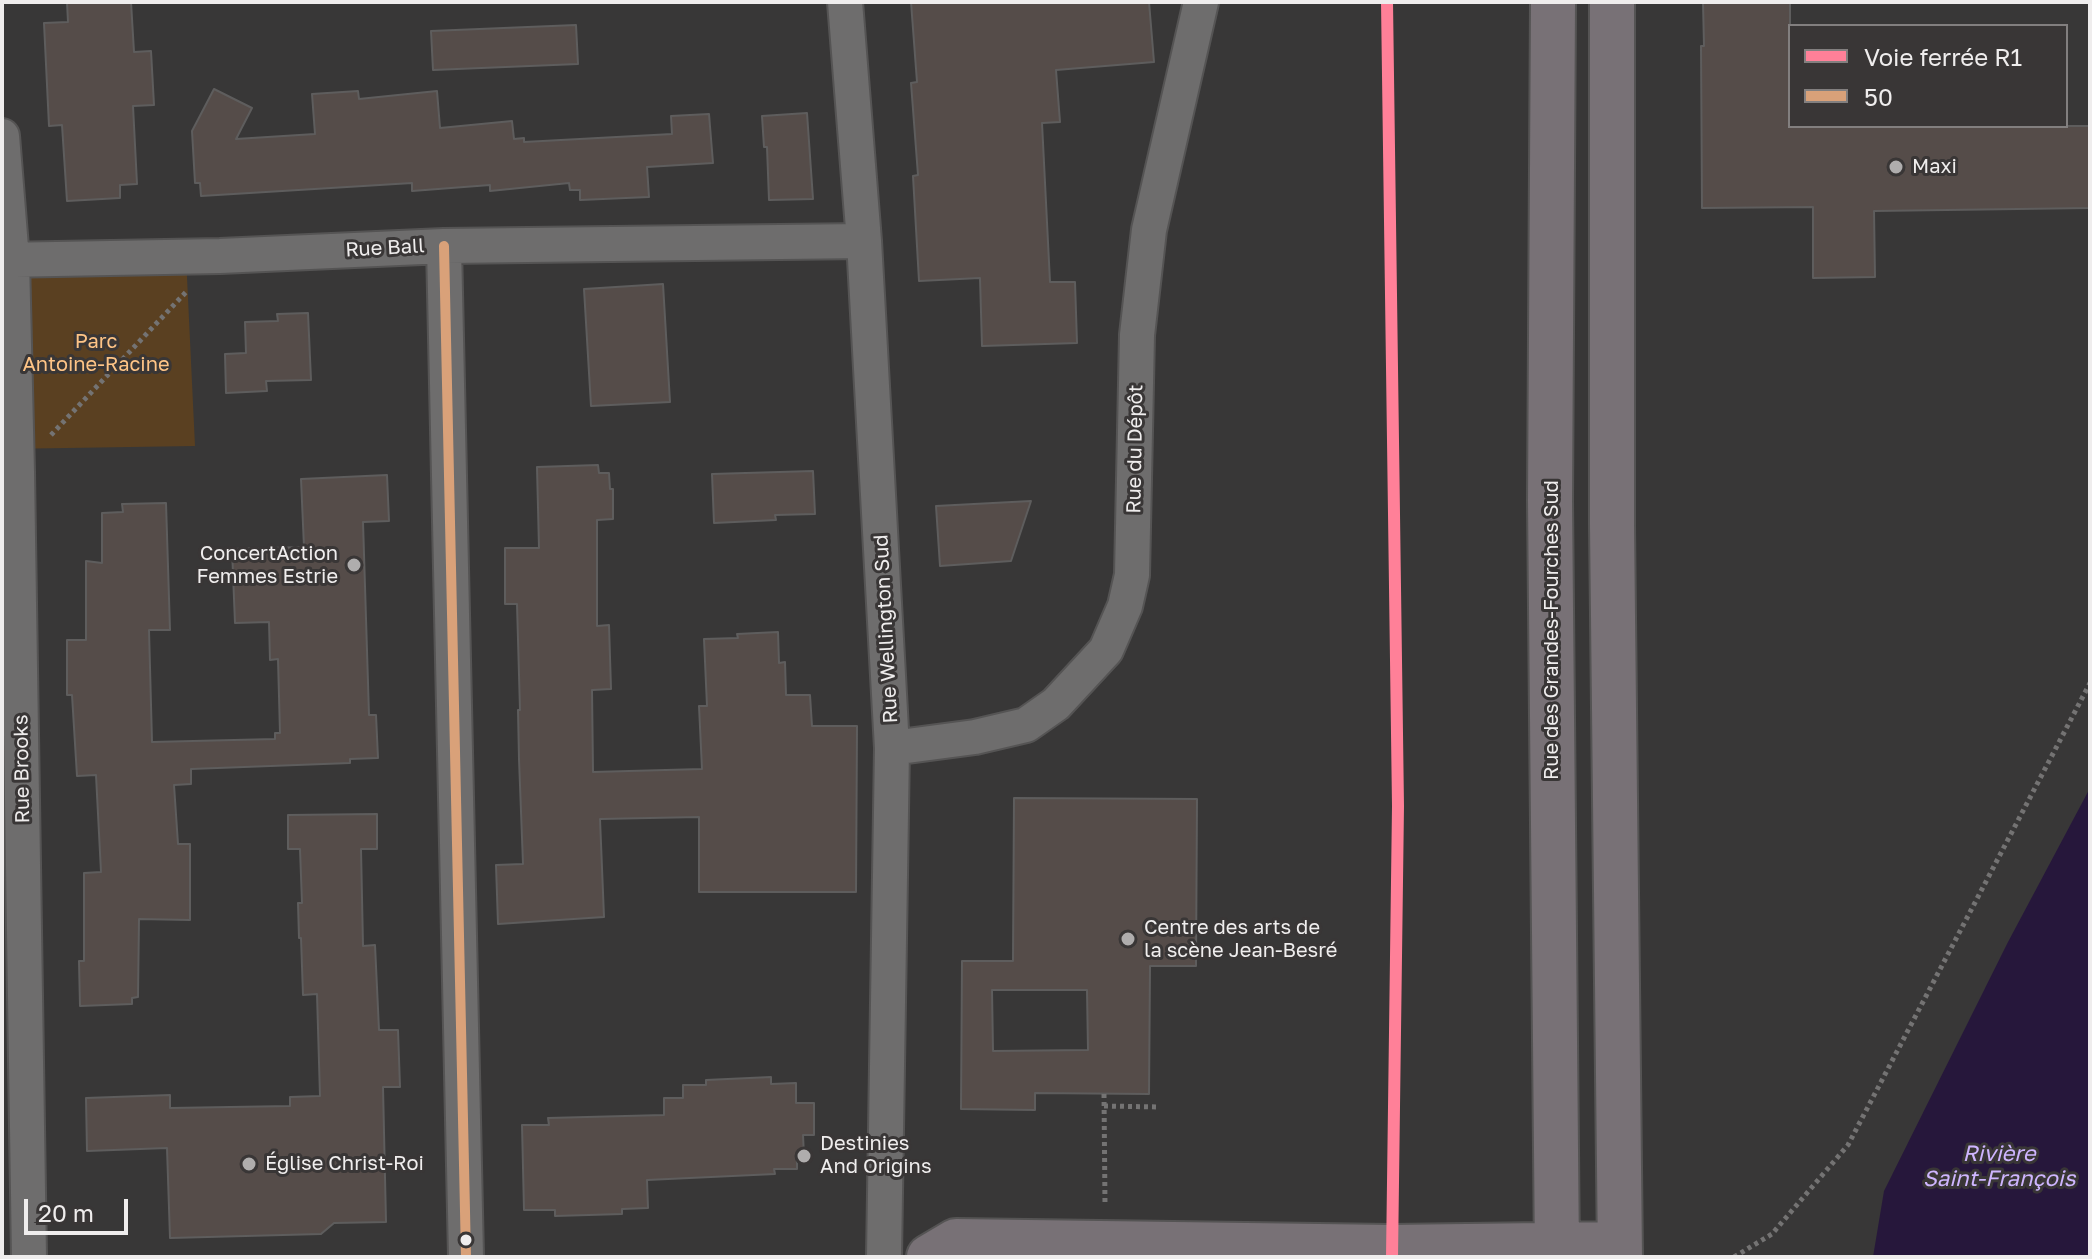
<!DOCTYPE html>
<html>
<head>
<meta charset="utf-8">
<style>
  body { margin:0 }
  #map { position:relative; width:2092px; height:1259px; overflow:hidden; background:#383737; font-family:"Golos Text",sans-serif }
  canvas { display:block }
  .frame { position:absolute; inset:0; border:4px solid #efeded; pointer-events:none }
  .legend { position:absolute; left:1788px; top:24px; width:280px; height:104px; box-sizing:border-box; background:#393636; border:2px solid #827f7f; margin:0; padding:10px 14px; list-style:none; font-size:24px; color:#efeded }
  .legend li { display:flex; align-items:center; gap:16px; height:40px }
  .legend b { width:40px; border:2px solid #827f7f }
  .scale { position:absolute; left:24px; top:1199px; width:104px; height:36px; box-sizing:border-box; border:4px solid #efeded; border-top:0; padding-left:10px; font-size:24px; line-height:28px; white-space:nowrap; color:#efeded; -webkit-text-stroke:6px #393636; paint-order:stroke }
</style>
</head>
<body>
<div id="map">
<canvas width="2092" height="1259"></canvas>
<div class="frame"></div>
<ul class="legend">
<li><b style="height:10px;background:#ff8098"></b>Voie ferrée R1</li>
<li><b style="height:10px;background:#d9a179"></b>50</li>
</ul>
<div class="scale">20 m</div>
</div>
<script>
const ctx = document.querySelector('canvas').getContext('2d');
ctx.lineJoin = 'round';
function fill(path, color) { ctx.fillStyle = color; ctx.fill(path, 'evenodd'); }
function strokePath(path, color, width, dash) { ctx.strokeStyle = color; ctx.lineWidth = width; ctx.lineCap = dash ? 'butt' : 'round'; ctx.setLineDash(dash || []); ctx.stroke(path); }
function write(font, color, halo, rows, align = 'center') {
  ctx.font = font + ' "Golos Text",sans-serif'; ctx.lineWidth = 6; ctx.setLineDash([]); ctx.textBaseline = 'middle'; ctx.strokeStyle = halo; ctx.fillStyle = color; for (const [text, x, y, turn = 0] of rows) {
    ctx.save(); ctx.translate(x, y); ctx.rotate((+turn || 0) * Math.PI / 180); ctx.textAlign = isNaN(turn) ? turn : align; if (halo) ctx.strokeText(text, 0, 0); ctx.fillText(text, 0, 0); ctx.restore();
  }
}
const green = new Path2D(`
  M 186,256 L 195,446 L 2,449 L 2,260 Z`);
const water = new Path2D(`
  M 2090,788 L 2090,1257 L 1873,1257 L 1884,1191 L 2008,942 Z`);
const building = new Path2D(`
  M 67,2 L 131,2 L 134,52 L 151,51 L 154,105 L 133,106 L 137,184 L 120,185 L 120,198 L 67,201 L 62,125 L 49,126 L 44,23 L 68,22 Z
  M 911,2 L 1149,2 L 1154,62 L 1056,70 L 1060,122 L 1042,123 L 1050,282 L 1075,282 L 1077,343 L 982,346 L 980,278 L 919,281 L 913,176 L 918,175 L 911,83 L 917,82 Z
  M 1703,2 L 1790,2 L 1790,126 L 2090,126 L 2090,208 L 1874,211 L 1875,277 L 1813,278 L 1813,207 L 1702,208 L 1701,46 L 1704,46 Z
  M 576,25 L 578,64 L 433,70 L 431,31 Z
  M 214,89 L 252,108 L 236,139 L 315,134 L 312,94 L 358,91 L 359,99 L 437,91 L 440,128 L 512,121 L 514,139 L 524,138 L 524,142 L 672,134 L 671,116 L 709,114 L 713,163 L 647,167 L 649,197 L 580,200 L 580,190 L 570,190 L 569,183 L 490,191 L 490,185 L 412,191 L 412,183 L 201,196 L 200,183 L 195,183 L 192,131 Z
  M 807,113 L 813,199 L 769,200 L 767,147 L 764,147 L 762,116 Z
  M 663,284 L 670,402 L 591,406 L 584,289 Z
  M 308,313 L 311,380 L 266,381 L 267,391 L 226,393 L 225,354 L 246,353 L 245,322 L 278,321 L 277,314 Z
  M 598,465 L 599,473 L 609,473 L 610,489 L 613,489 L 613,519 L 597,520 L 597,626 L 609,625 L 611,689 L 592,690 L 593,772 L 702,769 L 699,706 L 707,706 L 704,639 L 738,638 L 737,634 L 778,632 L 779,663 L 785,662 L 786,695 L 810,695 L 812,726 L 857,726 L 856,892 L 699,892 L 699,817 L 600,819 L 604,917 L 498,924 L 496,865 L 523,864 L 519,759 L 518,710 L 520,710 L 517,604 L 505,604 L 505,548 L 539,548 L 537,467 Z
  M 813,471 L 815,514 L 775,515 L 776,520 L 714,523 L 712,474 Z
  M 387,475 L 389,521 L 363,522 L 369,715 L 376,715 L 378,758 L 350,759 L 350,763 L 191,769 L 191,784 L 174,785 L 178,844 L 190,844 L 190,920 L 139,919 L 138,997 L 132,998 L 132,1004 L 80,1006 L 79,961 L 84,961 L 84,873 L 101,872 L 96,775 L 77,776 L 72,695 L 67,695 L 67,640 L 86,640 L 86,561 L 102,563 L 102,513 L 123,512 L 122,504 L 166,503 L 170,630 L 149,630 L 152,742 L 275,739 L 275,733 L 280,733 L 278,659 L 270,660 L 269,622 L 235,623 L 232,549 L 304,547 L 301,479 Z
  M 1031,501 L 1011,561 L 940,566 L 936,506 Z
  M 1014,798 L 1197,799 L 1196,966 L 1150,966 L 1149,1094 L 1035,1093 L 1035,1110 L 961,1109 L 962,961 L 1013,961 ZM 992,990 L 1087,990 L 1088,1050 L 993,1051 Z
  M 377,814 L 377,849 L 361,849 L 363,946 L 375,945 L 379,1030 L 398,1030 L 400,1087 L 383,1087 L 386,1222 L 334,1223 L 321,1234 L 170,1238 L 167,1148 L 87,1151 L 86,1098 L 170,1095 L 170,1108 L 290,1106 L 290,1097 L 320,1096 L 317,994 L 303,995 L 301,938 L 299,938 L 298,903 L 302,903 L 300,849 L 288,849 L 288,815 Z
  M 771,1077 L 771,1084 L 796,1083 L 796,1103 L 814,1103 L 814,1135 L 803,1135 L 804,1156 L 797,1156 L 797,1169 L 774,1169 L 775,1174 L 647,1180 L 648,1208 L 622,1209 L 622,1214 L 555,1216 L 555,1210 L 524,1210 L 522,1125 L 549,1125 L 548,1118 L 664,1115 L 664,1098 L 683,1098 L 683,1085 L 706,1085 L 706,1080 Z`);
const path = new Path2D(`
  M 51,435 L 187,291
  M 1104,1094 L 1105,1205
  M 1104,1106 L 1160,1107
  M 1734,1257 L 1772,1234 L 1848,1145 L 2090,683`);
const street = new Path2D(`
  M 845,2 L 864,241 L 892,748 L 884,1257
  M 2,136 L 12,260 L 17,472 L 29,1257
  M 444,246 L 466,1257
  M 2,260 L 220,256 L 444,246 L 864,241
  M 892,748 L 975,737 L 1026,725 L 1056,704 L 1106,650 L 1125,606 L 1132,575 L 1137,335 L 1149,230 L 1201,2`);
const primary = new Path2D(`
  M 1553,2 L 1550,500 L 1557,1257
  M 1612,2 L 1612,525 L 1620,1257
  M 929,1257 L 956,1241 L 1391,1247 L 1619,1244`);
const bus1 = new Path2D(`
  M 444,246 L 466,1257`);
const rail1 = new Path2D(`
  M 1387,2 L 1398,806 L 1392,1257`);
const markers = [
  [1896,167,8,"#afadad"],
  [354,565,8,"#afadad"],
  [1128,939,8,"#afadad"],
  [804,1156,8,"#afadad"],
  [249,1164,8,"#afadad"],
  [466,1240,7,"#efeded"]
];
const poiNames = [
  ["Maxi",1912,167],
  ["ConcertAction",338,554,"right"],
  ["Femmes Estrie",338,577,"right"],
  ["Centre des arts de",1144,928],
  ["la scène Jean-Besré",1144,951],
  ["Destinies",820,1144],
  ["And Origins",820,1167],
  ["Église Christ-Roi",265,1164]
];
const streetNames = [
  ["Rue Ball",385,248,-3],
  ["Rue du Dépôt",1135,449,-89],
  ["Rue Wellington Sud",886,629,-93],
  ["Rue des Grandes-Fourches Sud",1552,630,-90],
  ["Rue Brooks",22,769,-91]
];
const parkNames = [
  ["Parc",96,342],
  ["Antoine-Racine",96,365]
];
const waterNames = [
  ["Rivière",1999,1154],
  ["Saint-François",1999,1179]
];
fill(green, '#5a4021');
fill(water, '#26173b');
fill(building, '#554c49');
strokePath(building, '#5e5d5d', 2);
strokePath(street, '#555454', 38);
strokePath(primary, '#555454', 48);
strokePath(path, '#747373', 5, [4, 4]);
strokePath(street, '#6e6d6d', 34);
strokePath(primary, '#787176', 44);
strokePath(bus1, '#d9a179', 10);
strokePath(rail1, '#ff8098', 12);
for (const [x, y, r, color] of markers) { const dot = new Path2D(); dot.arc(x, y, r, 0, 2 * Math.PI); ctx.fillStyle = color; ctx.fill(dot); strokePath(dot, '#393636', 3); }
write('20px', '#efeded', '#393636', poiNames, 'left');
write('20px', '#efeded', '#393636', streetNames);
write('20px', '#fec486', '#393636', parkNames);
write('italic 22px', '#ceb5fe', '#393636', waterNames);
</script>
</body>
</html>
